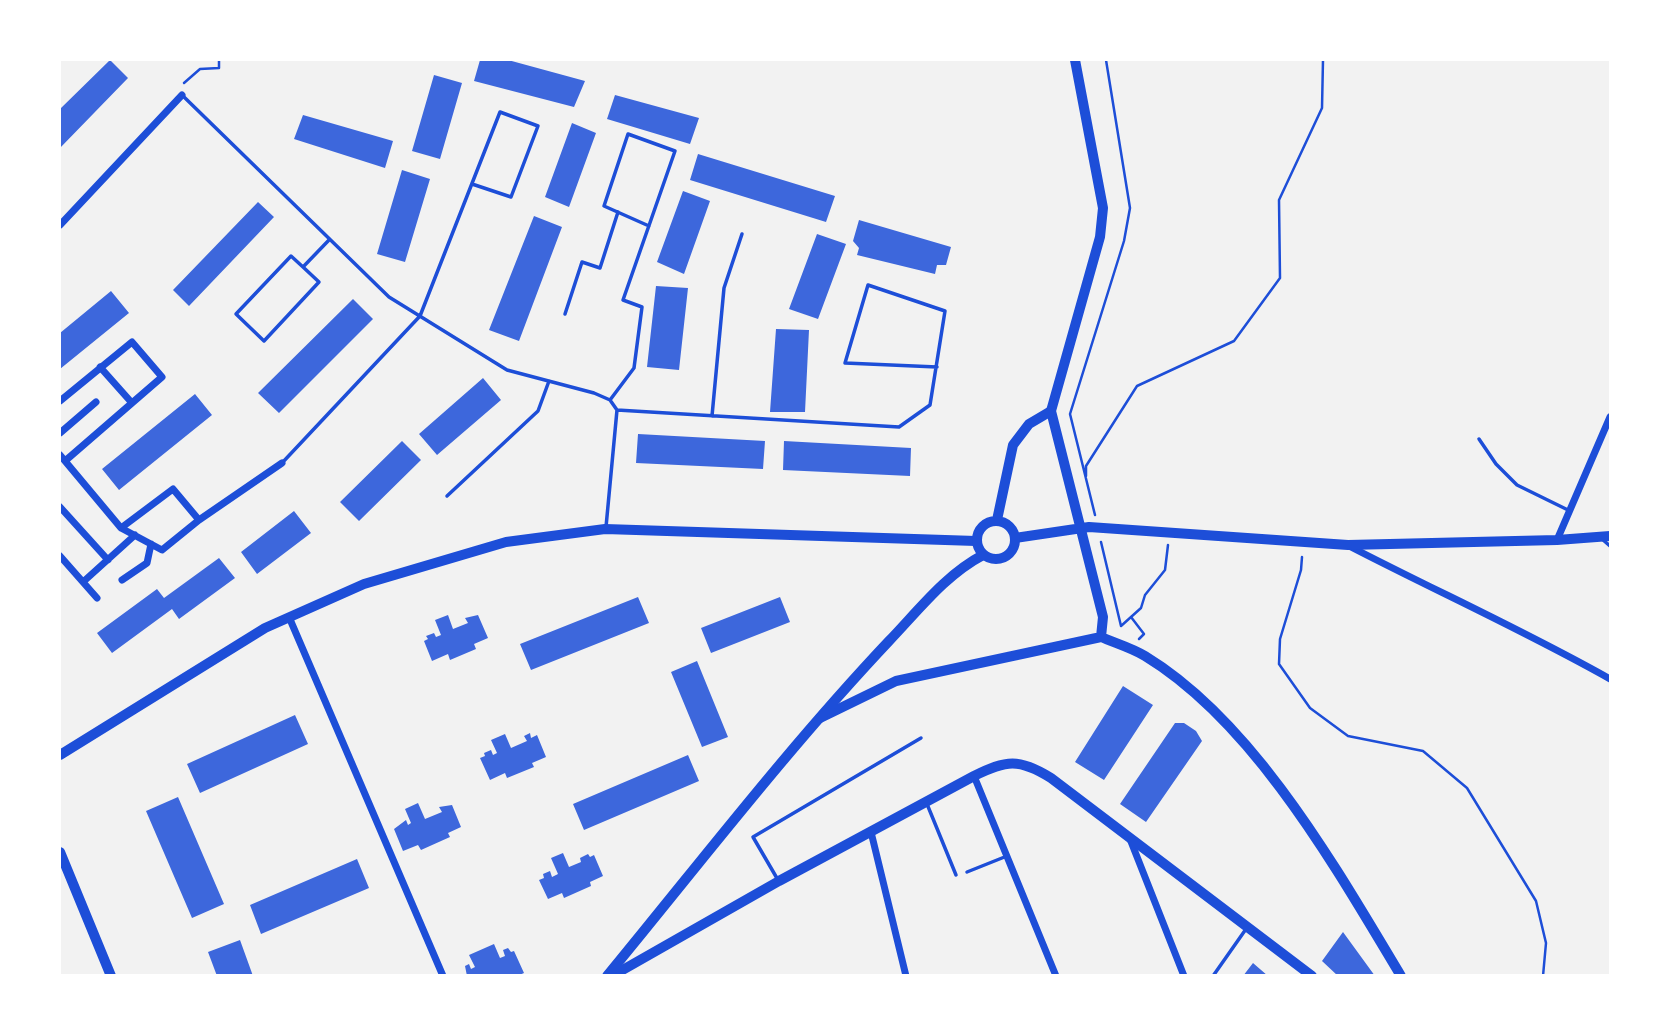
<!DOCTYPE html>
<html>
<head>
<meta charset="utf-8">
<style>
  body { margin:0 }
  #map { position:relative; width:1670px; height:1035px; overflow:hidden; background:#f2f2f2; font-family:"Open Sans",sans-serif }
  canvas { display:block }
  .frame { position:absolute; inset:0; border:61px solid #fff; pointer-events:none }
</style>
</head>
<body>
<div id="map">
<canvas width="1670" height="1035"></canvas>
<div class="frame"></div>
</div>
<script>
const ctx = document.querySelector('canvas').getContext('2d');
ctx.lineJoin = 'round';
function fill(path, color) { ctx.fillStyle = color; ctx.fill(path, 'evenodd'); }
function strokePath(path, color, width, dash) { ctx.strokeStyle = color; ctx.lineWidth = width; ctx.lineCap = dash ? 'butt' : 'round'; ctx.setLineDash(dash || []); ctx.stroke(path); }
const building = new Path2D(`
  M 110,60 L 128,78 L 60,148 L 60,109 Z
  M 480,60 L 508,60 L 585,81 L 574,107 L 474,81 Z
  M 434,75 L 462,83 L 440,159 L 412,151 Z
  M 615,95 L 699,118 L 690,144 L 607,119 Z
  M 303,115 L 393,141 L 385,168 L 294,139 Z
  M 572,123 L 596,133 L 569,207 L 545,197 Z
  M 698,154 L 835,196 L 826,222 L 690,180 Z
  M 402,170 L 430,179 L 405,262 L 377,254 Z
  M 683,191 L 710,201 L 684,274 L 657,262 Z
  M 258,202 L 274,217 L 189,306 L 173,290 Z
  M 534,216 L 562,227 L 519,341 L 489,330 Z
  M 859,220 L 951,247 L 946,265 L 937,265 L 935,274 L 857,255 L 859,248 L 853,241 Z
  M 817,234 L 846,244 L 818,319 L 789,309 Z
  M 656,286 L 688,288 L 679,370 L 647,367 Z
  M 111,291 L 129,313 L 60,369 L 60,333 Z
  M 353,299 L 373,319 L 279,413 L 258,393 Z
  M 776,329 L 809,330 L 805,412 L 770,412 Z
  M 483,378 L 501,400 L 437,455 L 419,434 Z
  M 195,394 L 212,415 L 119,490 L 102,469 Z
  M 638,434 L 765,441 L 763,469 L 636,463 Z
  M 402,441 L 421,460 L 359,521 L 340,502 Z
  M 784,441 L 911,448 L 910,476 L 783,470 Z
  M 294,511 L 311,533 L 257,574 L 241,552 Z
  M 219,558 L 235,578 L 179,619 L 172,609 L 112,653 L 97,633 L 157,589 L 164,598 Z
  M 638,597 L 649,623 L 531,670 L 520,644 Z
  M 780,597 L 790,622 L 711,653 L 701,628 Z
  M 448,615 L 453,629 L 468,623 L 465,618 L 478,615 L 488,638 L 474,644 L 476,649 L 450,660 L 448,654 L 432,661 L 424,641 L 428,639 L 426,636 L 434,633 L 436,637 L 441,635 L 435,620 Z
  M 697,661 L 728,737 L 702,747 L 671,672 Z
  M 1123,686 L 1153,705 L 1104,780 L 1075,762 Z
  M 295,715 L 308,744 L 200,793 L 187,764 Z
  M 1175,723 L 1184,723 L 1196,731 L 1202,741 L 1146,822 L 1120,804 Z
  M 530,733 L 531,738 L 537,735 L 546,757 L 532,763 L 534,767 L 507,778 L 505,773 L 490,780 L 480,758 L 485,756 L 484,753 L 491,750 L 493,755 L 497,753 L 491,740 L 505,734 L 511,748 L 527,741 L 524,736 Z
  M 688,755 L 699,781 L 584,830 L 573,804 Z
  M 178,797 L 224,904 L 192,918 L 146,811 Z
  M 418,803 L 425,819 L 442,812 L 439,807 L 452,805 L 461,827 L 448,833 L 450,837 L 421,850 L 418,845 L 403,851 L 394,829 L 406,820 L 408,825 L 411,823 L 405,809 Z
  M 563,853 L 569,867 L 581,862 L 580,858 L 588,854 L 590,857 L 594,855 L 603,876 L 590,882 L 591,886 L 564,898 L 562,893 L 548,899 L 539,880 L 544,878 L 543,874 L 550,871 L 552,877 L 558,874 L 551,858 Z
  M 357,859 L 369,888 L 261,934 L 250,905 Z
  M 1343,932 L 1375,976 L 1338,976 L 1322,961 Z
  M 240,940 L 253,976 L 217,976 L 208,952 Z
  M 494,944 L 500,958 L 505,956 L 503,950 L 508,948 L 511,952 L 514,951 L 524,973 L 517,976 L 467,976 L 465,966 L 469,964 L 471,969 L 475,967 L 469,955 Z
  M 1253,963 L 1268,976 L 1243,976 Z`);
const path = new Path2D(`
  M 184,83 L 200,69 L 219,68 L 219,60
  M 1086,476 L 1086,466 L 1137,386 L 1234,341 L 1280,278 L 1279,200 L 1322,108 L 1323,60
  M 1095,515 L 1070,414 L 1124,241 L 1130,208 L 1106,60
  M 1101,542 L 1121,626
  M 1302,557 L 1301,570 L 1280,639 L 1279,664 L 1310,708 L 1348,736 L 1423,751 L 1467,788 L 1536,901 L 1546,943 L 1543,976
  M 1131,617 L 1144,634 L 1139,639
  M 1121,626 L 1141,608 L 1145,595 L 1165,570 L 1168,545`);
const service = new Path2D(`
  M 183,96 L 389,297 L 507,370 L 594,393 L 610,400 L 617,410 L 606,527
  M 303,267 L 319,282 L 264,341 L 236,314 L 291,256 L 303,267 L 329,240
  M 565,314 L 582,262 L 600,268 L 618,212
  M 610,400 L 634,368 L 642,307 L 623,300 L 675,151 L 628,134 L 604,206 L 649,226
  M 617,410 L 899,427 L 930,405 L 945,311 L 868,285 L 845,363 L 937,367
  M 712,416 L 724,288 L 742,234
  M 1479,439 L 1496,464 L 1517,485 L 1568,510
  M 282,463 L 420,316 L 500,112 L 538,126 L 511,197 L 472,184
  M 447,496 L 538,411 L 549,381
  M 1602,539 L 1610,546
  M 927,804 L 956,875
  M 967,872 L 1007,856
  M 778,880 L 753,837 L 921,738
  M 1213,976 L 1246,929`);
const minor = new Path2D(`
  M 60,225 L 182,95
  M 100,367 L 132,403
  M 60,401 L 132,342 L 162,377 L 65,461
  M 60,433 L 96,402
  M 60,455 L 121,528 L 173,489 L 199,520 L 282,463
  M 60,507 L 108,560
  M 121,528 L 162,550 L 199,520
  M 1557,540 L 1610,417
  M 1349,546 C 1436,591 1525,631 1610,679
  M 60,556 L 97,598
  M 122,580 L 147,563 L 151,544
  M 83,582 L 135,535
  M 289,617 L 443,976
  M 974,776 L 1056,976
  M 871,832 L 906,976
  M 1130,839 L 1184,976`);
const tertiary = new Path2D(`
  M 1075,60 L 1103,208 L 1100,237 L 1051,411 L 1103,617 L 1101,637
  M 1015,538 L 1089,527 L 1348,545 L 1557,540 L 1610,536
  M 1101,637 C 1115,643 1132,648 1145,656 C 1254,722 1336,868 1401,976
  M 820,718 L 896,681 L 1101,637
  M 60,755 L 265,628 L 364,584 L 506,542 L 605,529 L 976,541
  M 60,852 L 111,976
  M 612,976 L 779,881 L 974,776 C 1006,760 1019,758 1051,778 L 1312,976`);
const secondary = new Path2D(`
  M 997,520 L 1013,445 L 1029,424 L 1051,411
  M977 540a19 19 0 1 1 38 0a19 19 0 1 1-38 0Z
  M 607,976 C 700,863 789,747 889,641 C 918,611 945,575 983,555`);
fill(building, '#3d67dc');
strokePath(path, '#1d4ed8', 2.5);
strokePath(service, '#1d4ed8', 3.5);
strokePath(minor, '#1d4ed8', 7);
strokePath(tertiary, '#1d4ed8', 10);
strokePath(secondary, '#1d4ed8', 10);
</script>
</body>
</html>
